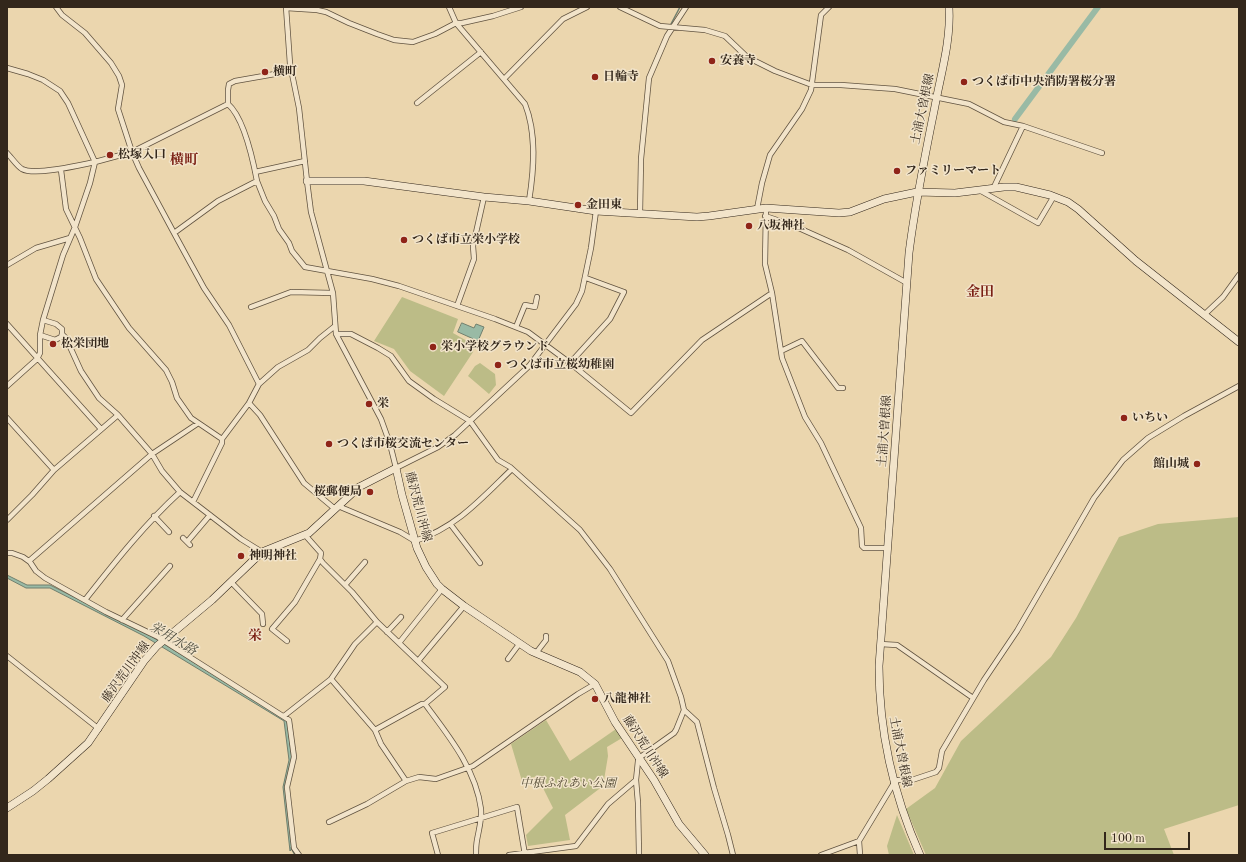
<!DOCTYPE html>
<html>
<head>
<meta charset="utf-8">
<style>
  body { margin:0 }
  #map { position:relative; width:1246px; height:862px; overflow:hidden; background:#ebd6ae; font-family:"Old Standard TT",serif }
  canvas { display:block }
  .frame { position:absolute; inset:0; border:8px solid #33271b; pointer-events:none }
  .scale { position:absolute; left:1104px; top:832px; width:86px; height:18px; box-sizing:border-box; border:2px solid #33271b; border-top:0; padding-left:5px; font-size:12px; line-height:14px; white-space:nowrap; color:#33271b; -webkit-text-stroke:3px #f2e4ca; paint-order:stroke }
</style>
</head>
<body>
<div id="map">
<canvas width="1246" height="862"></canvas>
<div class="frame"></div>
<div class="scale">100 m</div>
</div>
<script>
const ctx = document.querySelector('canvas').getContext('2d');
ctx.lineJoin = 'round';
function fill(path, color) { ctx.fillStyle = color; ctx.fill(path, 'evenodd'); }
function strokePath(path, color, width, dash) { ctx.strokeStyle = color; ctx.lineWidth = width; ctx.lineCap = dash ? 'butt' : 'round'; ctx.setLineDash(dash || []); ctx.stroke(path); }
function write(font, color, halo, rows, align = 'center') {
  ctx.font = font + ' "Old Standard TT","Noto Serif JP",serif'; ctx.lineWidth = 3; ctx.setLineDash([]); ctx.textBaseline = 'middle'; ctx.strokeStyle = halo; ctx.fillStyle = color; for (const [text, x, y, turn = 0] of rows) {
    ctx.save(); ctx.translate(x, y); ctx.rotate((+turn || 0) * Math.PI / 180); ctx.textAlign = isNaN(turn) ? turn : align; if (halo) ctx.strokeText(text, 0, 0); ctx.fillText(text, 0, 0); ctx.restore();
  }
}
const green = new Path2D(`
  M 402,297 L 458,319 L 453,333 L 474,345 L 473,352 L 444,396 L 410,371 L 394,349 L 374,341 Z
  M 480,363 L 495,374 L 496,385 L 489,394 L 468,376 L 475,366 Z
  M 1239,517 L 1239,805 L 1164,829 L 1174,855 L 926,855 L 906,809 L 935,788 L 961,741 L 1051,657 L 1076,618 L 1119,537 L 1158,524 Z
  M 546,720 L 570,761 L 616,729 L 622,738 L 607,747 L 608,756 L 603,786 L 565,815 L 570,840 L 528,846 L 526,835 L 553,808 L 537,776 L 522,781 L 511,744 Z
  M 897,815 L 914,855 L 889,855 L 887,846 Z`);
const water = new Path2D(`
  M 462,323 L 474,328 L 476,324 L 484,327 L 478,341 L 458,332 Z
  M 7,575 L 27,585 L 50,585 L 146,633 L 287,720 L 292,759 L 286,785 L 292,848 L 290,851 L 283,787 L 289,760 L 284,721 L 144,636 L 50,588 L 26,588 L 7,578 Z`);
const stream = new Path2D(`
  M 671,24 L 680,7
  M 291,848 L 295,855`);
const canal = new Path2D(`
  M 1015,119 L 1098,7`);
const street = new Path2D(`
  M 56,7 L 62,15 L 85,33 L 111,63 L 119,76 L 122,85 L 118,109 L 132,152 L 139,168 L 174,233 L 218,201 L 257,181 L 265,201 L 274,216 L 279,229 L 289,243 L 292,251 L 305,267 L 372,279 L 399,286 L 495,319 L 528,332 L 570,363 L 631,413 L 702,340 L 772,293
  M 286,7 L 290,64 L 299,108 L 307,181 L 311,212 L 333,293 L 336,334 L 381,419 L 390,444 L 396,468 L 438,447 L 455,435 L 529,366 L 576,304 L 582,291 L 591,248 L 596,211
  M 449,7 L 456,23 L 525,104 C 537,134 534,170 529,201
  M 620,7 L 660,26 L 705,30 L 725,36 L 747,57 L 775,71 L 812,85 L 841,85 L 895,89 L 969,104 L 1004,122 L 1023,126 L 1102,153
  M 286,8 L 317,10 L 326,12 L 349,23 L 377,34 L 394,40 L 413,42 L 435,34 L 456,23 L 462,23 L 493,16 L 521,7
  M 7,68 L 28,74 L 43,80 L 60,91 L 68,103 L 95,162 C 80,165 35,176 22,169 C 17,166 11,157 7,153
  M 505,78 L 563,19 L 587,7
  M 417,103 L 481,52
  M 228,104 C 244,118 253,160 257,181
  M 61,170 L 66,209 L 80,238 L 96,279 L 129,328 L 166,370 L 172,382 L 177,398 L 191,418 L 222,439
  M 255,172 L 305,161
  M 994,187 L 1023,126
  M 981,191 L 1038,223 L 1054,196
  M 766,208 L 765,264 L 772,293 L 782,358 L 805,417 L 821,443 L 861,528 L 862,546 L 864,548 L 887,548
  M 757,209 L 762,183 L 770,155 L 802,109 L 811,90 L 821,15 L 829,7
  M 640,214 L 641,159 L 649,78 L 667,36 L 686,7
  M 765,216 L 792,225 L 848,250 L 907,283
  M 174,233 L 204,288 L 229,325 L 259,384
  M 7,265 L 36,248 L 70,238
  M 457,306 L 474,259 L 473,246 L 484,197
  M 251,307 L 291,292 L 333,293
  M 1204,315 L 1223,297 L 1239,275
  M 43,320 L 56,324 L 62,329 L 62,334 L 66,338 L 81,371 L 99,398 L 118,415 L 152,454 L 162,471 L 180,492 L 241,539 L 262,552
  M 7,324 L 101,429
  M 516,327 L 525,305 L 535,307 L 537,297
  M 336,334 L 351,334 L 378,348 L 391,356 L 409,381 L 434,399 L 470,421 L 498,460 L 510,467 L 580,530 L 610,569 L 668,661 L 681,697 L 684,710 L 676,730 L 674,733 L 639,758 L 638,761 L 636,780 L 608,804 L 576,846 L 509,855
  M 40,335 L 55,340 L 61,337 L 62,334
  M 781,351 L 802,341 L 838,388 L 843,388
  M 570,363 L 610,319 L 624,292 L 586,278
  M 7,386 L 37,359 L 40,353 L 40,335 L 43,320 L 63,255 L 75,227 L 90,183 L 95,162 L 132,152 L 228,104 L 228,90 L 229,84 L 235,81 L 292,71
  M 249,403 L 260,415 L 304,483 L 335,509
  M 7,418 L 54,470
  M 193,502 L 222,443 L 222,439 L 249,403 L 259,384 L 278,367 L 308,350 L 320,338 L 335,326
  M 338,506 L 400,532 L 415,541 C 457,527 481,499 512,469
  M 154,516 L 169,532
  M 7,520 L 32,495 L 54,470 L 118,415
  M 451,525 L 480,563
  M 305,535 L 321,553 L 320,559 L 323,563 L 352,592 L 377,622 L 445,687 L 425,704 C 448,735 476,769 481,809 C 482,819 479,829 477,840 C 476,845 476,850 476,855
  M 183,538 L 190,545
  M 187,542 L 210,515
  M 7,553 L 12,553 L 23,557 L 30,562 L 36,571 L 45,578 L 106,612 L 158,637 L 289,720 L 294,757 L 287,787 L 294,848 L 299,855
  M 29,561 L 152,454 L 197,424
  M 231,582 L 262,614 L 263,624
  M 345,585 L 365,562
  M 85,600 C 115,562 144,525 180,492
  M 122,620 L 170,566
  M 377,622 L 355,644 L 331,679 L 375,730 L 422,704 L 425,704
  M 387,632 L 401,617
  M 287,641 L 272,629 L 295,602 L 320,559
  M 399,643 L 442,589
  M 880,644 L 897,645 L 973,698
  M 536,653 L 546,640 L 546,636
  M 7,656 L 99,729
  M 508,659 L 520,643
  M 418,661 L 464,606
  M 684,710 L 697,722 L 714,788 L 728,835 L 733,855
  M 284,716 L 331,679
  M 375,730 L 381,744 L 406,781
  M 636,780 L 638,803 L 639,855
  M 329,822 L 367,804 L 406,781 L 419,777 L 436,779 L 473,766 L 578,694 L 595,684
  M 438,855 L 432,833 L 517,807 L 525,855
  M 821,855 L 859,841
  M 860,855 L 859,841 L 894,783 L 898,780 L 912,780 L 936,772 L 939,768 L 942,751 L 984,680 L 1017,631 L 1094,498 L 1123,460 L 1148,438 L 1184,416 L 1239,386`);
const secondary = new Path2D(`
  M 307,181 L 364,181 L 484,197 L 529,201 L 596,211 L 697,217 L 709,216 L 766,208 L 839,213 L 850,212 L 884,199 L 917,192 L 955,193 L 1004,187 L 1016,187 L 1050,195 L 1068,202 L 1078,209 L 1136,261 L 1239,342
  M 7,808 L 33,791 L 48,779 L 88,743 L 144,661 L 157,646 L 212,600 L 262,552 L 309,533 L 359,487 L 396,468 L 402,495 L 417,548 L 426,567 L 437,584 L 442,589 L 464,606 L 531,651 L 580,672 L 595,684 L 615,722 L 654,780 L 679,824 L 705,855
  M 920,855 C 893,794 879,732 879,666 L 909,253 C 915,204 925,155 935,106 C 941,73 951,41 949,7`);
const markers = [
  [712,61,4,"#8f2418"],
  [265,72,4,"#8f2418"],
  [595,77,4,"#8f2418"],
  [964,82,4,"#8f2418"],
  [110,155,4,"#8f2418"],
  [897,171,4,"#8f2418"],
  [578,205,4,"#8f2418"],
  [749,226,4,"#8f2418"],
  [404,240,4,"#8f2418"],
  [53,344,4,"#8f2418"],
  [433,347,4,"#8f2418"],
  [498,365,4,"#8f2418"],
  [369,404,4,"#8f2418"],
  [1124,418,4,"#8f2418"],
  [329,444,4,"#8f2418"],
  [1197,464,4,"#8f2418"],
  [370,492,4,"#8f2418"],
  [241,556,4,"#8f2418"],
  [595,699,4,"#8f2418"]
];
const poiNames = [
  ["安養寺",720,61],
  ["横町",273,72],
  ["日輪寺",603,77],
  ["つくば市中央消防署桜分署",972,82],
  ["松塚入口",118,155],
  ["ファミリーマート",905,171],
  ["金田東",586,205],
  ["八坂神社",757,226],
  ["つくば市立栄小学校",412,240],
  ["松栄団地",61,344],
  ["栄小学校グラウンド",441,347],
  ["つくば市立桜幼稚園",506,365],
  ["栄",377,404],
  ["いちい",1132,418],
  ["つくば市桜交流センター",337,444],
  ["館山城",1189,464,"right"],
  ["桜郵便局",362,492,"right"],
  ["神明神社",249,556],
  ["八龍神社",603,699]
];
const streetNames = [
  ["土浦大曽根線",923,109,-78],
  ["土浦大曽根線",885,431,-86],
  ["藤沢荒川沖線",418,507,75],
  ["藤沢荒川沖線",126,672,-54],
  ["藤沢荒川沖線",645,747,57],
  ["土浦大曽根線",900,752,79]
];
const parkNames = [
  ["中根ふれあい公園",568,784]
];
const waterNames = [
  ["栄用水路",173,639,31]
];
const quarterNames = [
  ["横町",184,160],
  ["金田",980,292],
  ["栄",255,636]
];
fill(green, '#bcbc87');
fill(water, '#99baa5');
strokePath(water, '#707f6e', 1);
strokePath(stream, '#707f6e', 1.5);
strokePath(canal, '#99baa5', 6);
strokePath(street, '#615340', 6);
strokePath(secondary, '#33271b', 8);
strokePath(street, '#f2e4ca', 4.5);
strokePath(secondary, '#f2e4ca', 7);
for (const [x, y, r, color] of markers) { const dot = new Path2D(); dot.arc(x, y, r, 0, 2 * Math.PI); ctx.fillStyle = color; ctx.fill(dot); strokePath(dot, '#f2e4ca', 1.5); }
write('bold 12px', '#33271b', '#f2e4ca', poiNames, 'left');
write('12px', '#33271b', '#f2e4ca', streetNames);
write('italic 12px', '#554c36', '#f2e4ca', parkNames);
write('italic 13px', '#4c4c3e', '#f2e4ca', waterNames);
write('bold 14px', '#7a1f14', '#f2e4ca', quarterNames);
</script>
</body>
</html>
